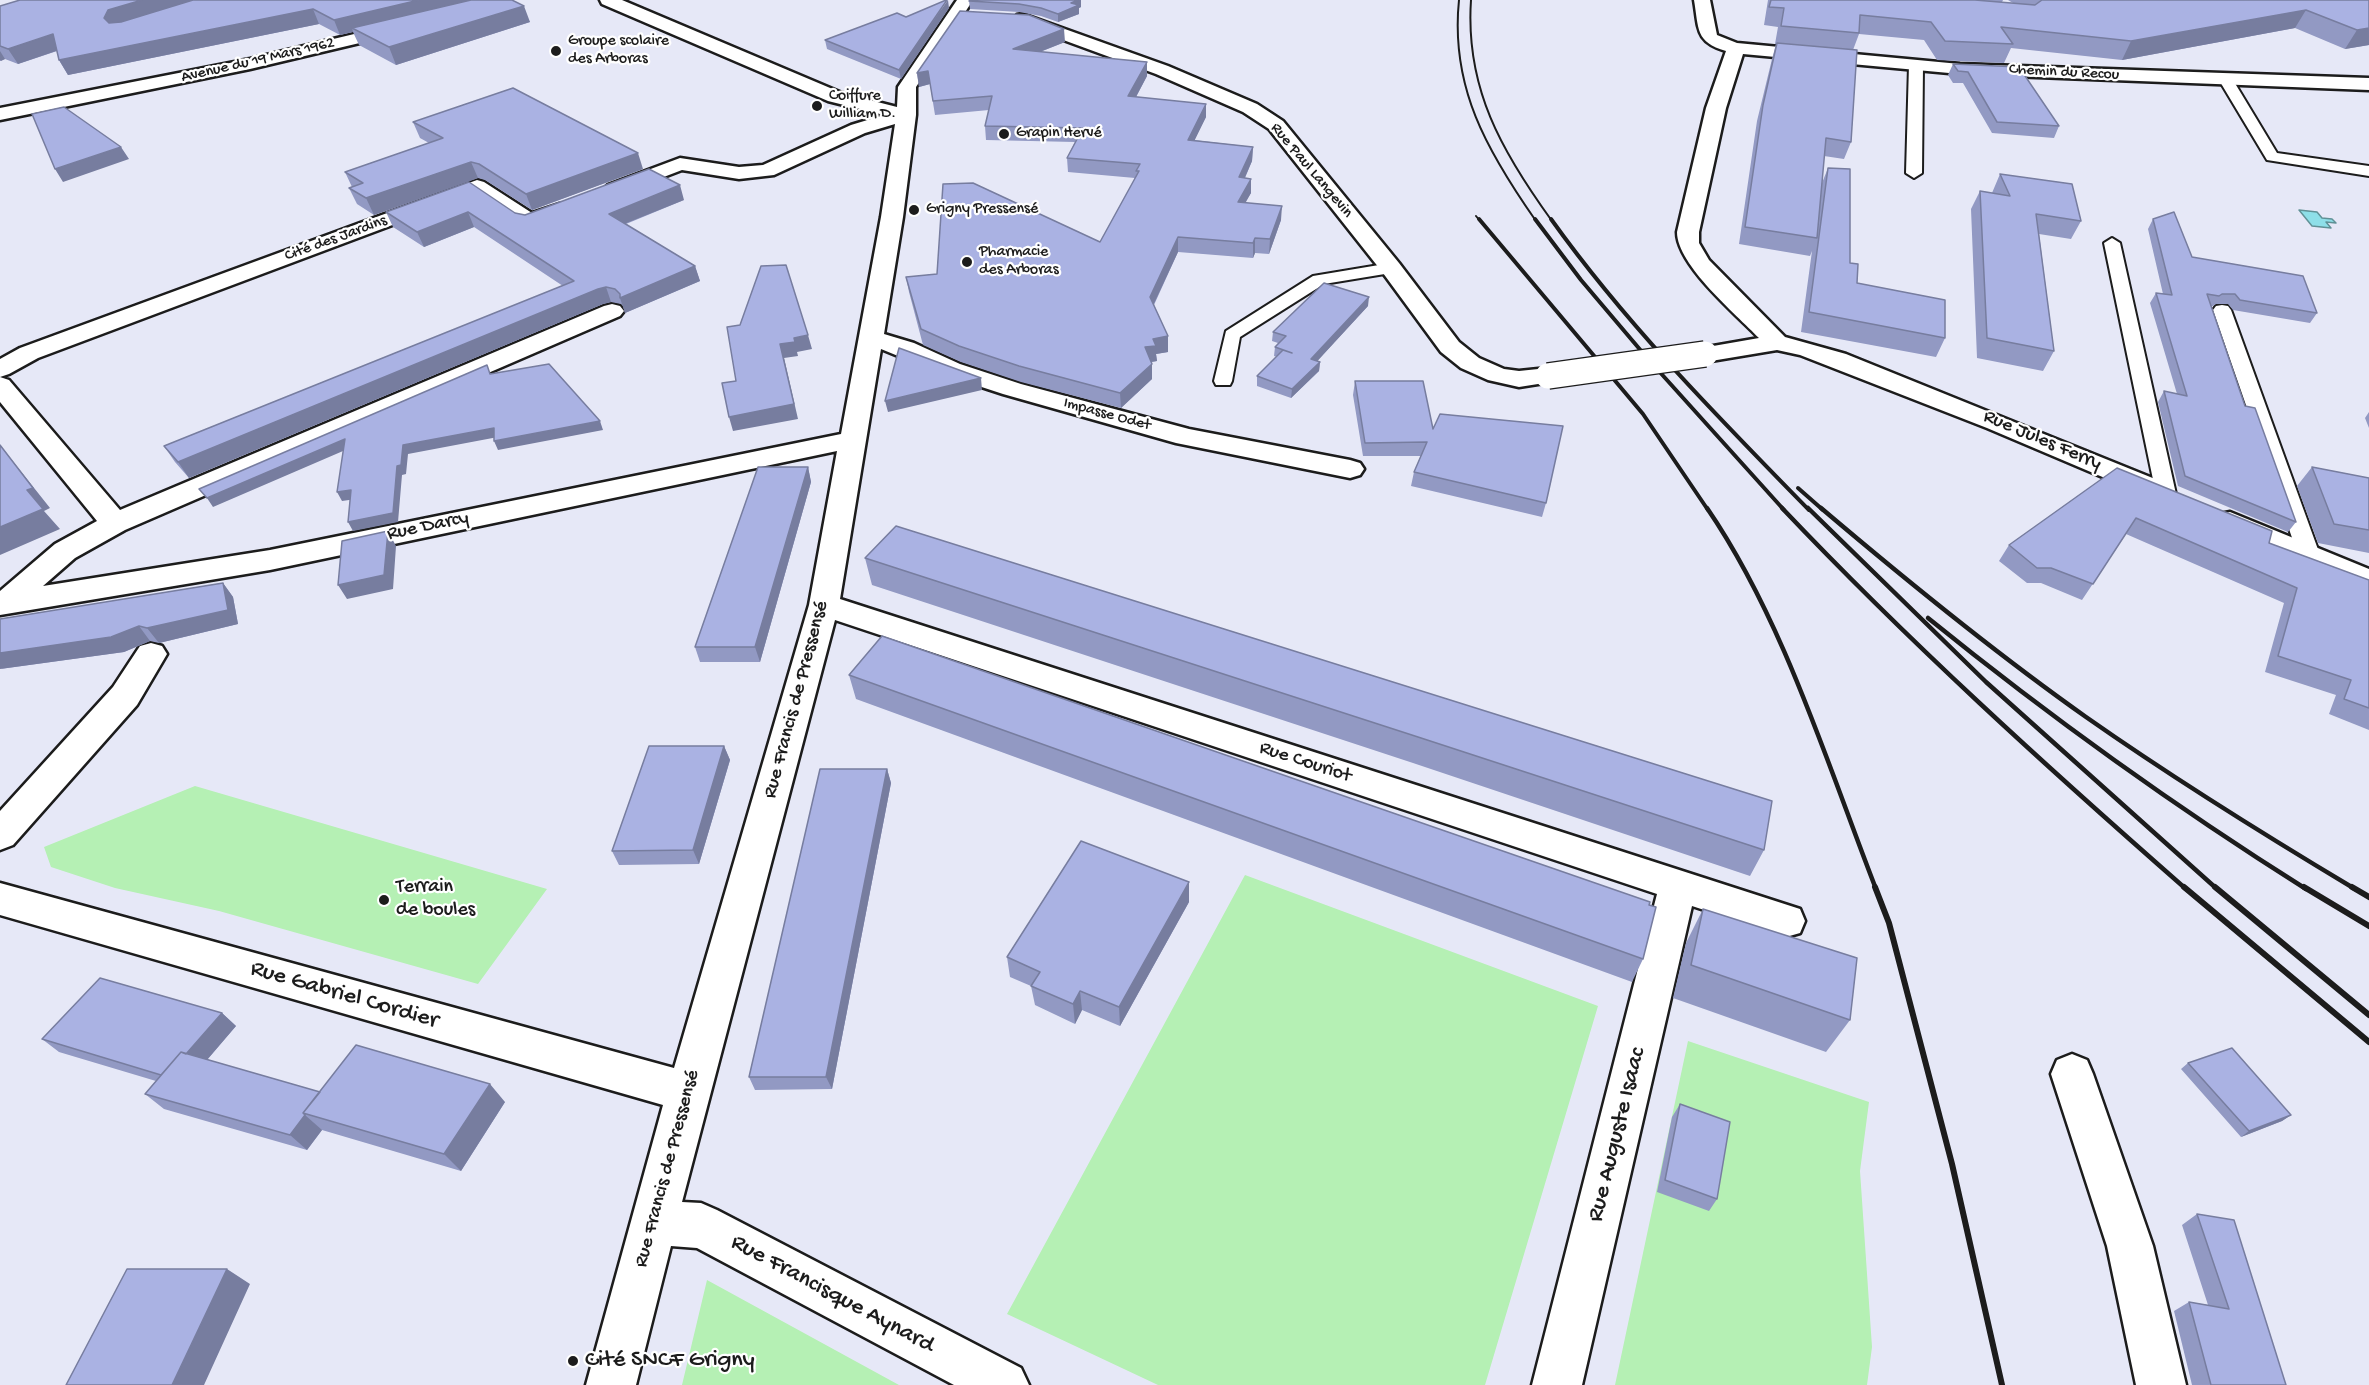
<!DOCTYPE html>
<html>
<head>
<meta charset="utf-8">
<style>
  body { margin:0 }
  canvas { display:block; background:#e6e8f7 }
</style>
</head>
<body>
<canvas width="2369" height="1385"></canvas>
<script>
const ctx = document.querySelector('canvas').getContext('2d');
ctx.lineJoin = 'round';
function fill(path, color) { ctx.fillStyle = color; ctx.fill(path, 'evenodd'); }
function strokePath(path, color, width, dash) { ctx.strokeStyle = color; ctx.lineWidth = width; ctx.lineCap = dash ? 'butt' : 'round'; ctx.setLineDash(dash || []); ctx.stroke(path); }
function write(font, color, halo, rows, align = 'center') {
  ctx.font = font + ' "Gochi Hand",sans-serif'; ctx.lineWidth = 4.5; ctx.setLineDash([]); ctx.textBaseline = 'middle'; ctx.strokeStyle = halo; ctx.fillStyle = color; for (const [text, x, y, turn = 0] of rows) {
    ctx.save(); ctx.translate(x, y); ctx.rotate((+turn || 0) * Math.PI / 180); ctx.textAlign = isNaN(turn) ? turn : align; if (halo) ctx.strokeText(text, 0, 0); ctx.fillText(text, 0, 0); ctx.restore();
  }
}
const green = new Path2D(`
  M 195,786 L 547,889 L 478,984 L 219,911 L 115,888 L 51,867 L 44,847 Z
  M 1245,875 L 1598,1006 L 1485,1385 L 1158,1385 L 1007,1314 Z
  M 1688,1041 L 1869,1102 L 1860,1171 L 1872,1347 L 1867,1385 L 1615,1385 Z
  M 707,1280 L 899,1385 L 682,1385 Z`);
const water = new Path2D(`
  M 2299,210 L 2317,212 L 2322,218 L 2332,219 L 2336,223 L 2326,222 L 2331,228 L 2312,226 Z`);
const lane = new Path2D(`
  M 1916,61 L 1923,65 L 1922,173 L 1914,178 L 1906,173 L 1909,65 Z
  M 2226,76 L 2233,80 L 2277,153 L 2369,166 L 2369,176 L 2267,160 L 2219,80 Z
  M 2112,238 L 2120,243 L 2176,494 L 2173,499 L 2166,500 L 2159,499 L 2156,494 L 2104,243 Z
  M 1391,263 L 1399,268 L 1397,272 L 1324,284 L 1240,337 L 1232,381 L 1230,385 L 1216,385 L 1214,381 L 1226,331 L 1313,276 Z
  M 2222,305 L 2228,306 L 2231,310 L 2320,555 L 2317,560 L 2309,562 L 2301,560 L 2298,555 L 2213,310 L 2216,306 Z`);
const street = new Path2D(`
  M 600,0 L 622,0 L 842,93 L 897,107 L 898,87 L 957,0 L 973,0 L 916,87 L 916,115 L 903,217 L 884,334 L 914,343 L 960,364 L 1021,384 L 1189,429 L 1350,460 L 1360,463 L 1364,469 L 1360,475 L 1350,478 L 1176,443 L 1003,394 L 942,374 L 881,349 L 840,599 L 1800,909 L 1805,921 L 1800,933 L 1786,937 L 1692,906 L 1582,1385 L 1532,1385 L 1657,894 L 835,620 L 682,1202 L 701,1203 L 717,1210 L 1021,1368 L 1029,1385 L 954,1385 L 697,1248 L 671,1246 L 636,1385 L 586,1385 L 663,1105 L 0,915 L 0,883 L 674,1068 L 809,605 L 837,451 L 270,570 L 0,615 L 0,591 L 55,544 L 97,521 L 0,402 L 0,377 L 9,380 L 120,510 L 604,306 L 612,304 L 620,306 L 624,311 L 620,316 L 125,530 L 75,558 L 43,586 L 270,550 L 841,434 L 881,217 L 895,124 L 865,133 L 774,175 L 739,179 L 682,170 L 622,193 L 615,195 L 608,193 L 604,189 L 608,185 L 680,158 L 739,167 L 763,165 L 851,125 L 884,115 L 828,101 L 602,4 Z
  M 1694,0 L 1710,0 L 1717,35 L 1737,43 L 1960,64 L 2369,78 L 2369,90 L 1960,74 L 1743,54 L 1726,108 L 1699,232 L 1699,243 L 1709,260 L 1785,337 L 1846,354 L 2165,483 L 2169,489 L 2165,495 L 2155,498 L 2145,495 L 1987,428 L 1800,355 L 1777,350 L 1705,362 L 1696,359 L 1692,354 L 1696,349 L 1759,338 C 1736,314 1677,265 1677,232 L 1706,108 L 1726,51 C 1695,42 1699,29 1694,0 Z
  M 1023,14 L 1168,66 L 1257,104 L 1283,121 L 1399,263 L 1459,342 L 1479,358 L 1504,369 L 1519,371 L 1548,368 L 1557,371 L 1561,376 L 1557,381 L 1519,387 L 1488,380 L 1461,368 L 1441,352 L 1383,273 L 1269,129 L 1243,112 L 1156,74 L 1017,23 L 1014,19 L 1017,15 Z
  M 477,180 L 484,182 L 532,213 L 559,204 L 567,205 L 570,210 L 567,215 L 538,226 L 530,228 L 522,226 L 475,194 L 38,358 L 9,374 L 0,377 L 0,359 L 20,348 Z
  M 2230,512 L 2369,569 L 2369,591 L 2220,528 L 2216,521 L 2220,514 Z
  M 151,643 L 162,646 L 167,654 L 137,705 L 13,845 L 0,850 L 0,811 L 113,687 L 140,646 Z
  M 2072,1054 L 2087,1060 L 2093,1074 L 2153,1246 L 2186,1385 L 2136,1385 L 2107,1246 L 2051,1074 L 2057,1060 Z`);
const secondary = new Path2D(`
  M 400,23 L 406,24 L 409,28 L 406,32 L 250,69 L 0,120 L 0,108 L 250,59 Z`);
const railFar3 = new Path2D(`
  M 1459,0 C 1450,87 1487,151 1536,221
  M 1471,0 C 1465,88 1502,152 1552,221
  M 1476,216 L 1480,221`);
const railFar2 = new Path2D(`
  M 1479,219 L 1643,414 L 1708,510
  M 1535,219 L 1581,280 L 1648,359 L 1784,510
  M 1551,219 C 1626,324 1719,418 1809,510
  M 1798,488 L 1823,510`);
const railFar1 = new Path2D(`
  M 1707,508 C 1783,619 1827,763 1876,889
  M 1782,508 C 1909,642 2047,767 2186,889
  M 1808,508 L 1986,682 L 2217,889
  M 1821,508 C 1907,581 1994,652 2086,717 C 2173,778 2263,834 2355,889
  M 1928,618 C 2049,716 2174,806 2306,889`);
const rail = new Path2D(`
  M 1875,887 L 1889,923 L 1952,1164 L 2002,1385
  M 2184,887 L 2369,1042
  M 2215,887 L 2369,1015
  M 2304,887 L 2369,926
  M 2352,887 L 2369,897`);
const streetBridge = new Path2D(`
  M 1548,376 L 1705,354`);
const wall = new Path2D(`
  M 512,0 L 530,22 L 396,65 L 359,45 L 353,32 L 340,35 L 319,24 L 68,75 L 59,60 L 57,51 L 18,64 L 5,59 L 0,61 L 0,6 Z
  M 1768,0 L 2003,0 L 2002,2 L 2013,3 L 2008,0 L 2369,0 L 2369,45 L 2345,49 L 2295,28 L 2122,60 L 2011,48 L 2004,63 L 1937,60 L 1924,40 L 1859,34 L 1853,50 L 1851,142 L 1844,159 L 1824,156 L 1822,183 L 1828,168 L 1850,263 L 1857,283 L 1945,338 L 1936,357 L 1801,332 L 1812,251 L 1810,256 L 1739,244 L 1757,121 L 1772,59 L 1776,44 L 1775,44 L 1778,27 L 1764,25 Z
  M 969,1 L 1081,7 L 1079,8 L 1079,14 L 1058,22 L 1041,16 L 1019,12 L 970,9 Z
  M 949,8 L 901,79 L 827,49 L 825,40 L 906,17 Z
  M 1065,42 L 1040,52 L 1147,62 L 1147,76 L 1136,97 L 1206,104 L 1206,117 L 1194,140 L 1253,147 L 1252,161 L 1245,178 L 1251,193 L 1245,202 L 1281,220 L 1269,254 L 1255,253 L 1253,258 L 1178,252 L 1154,305 L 1168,336 L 1168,352 L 1156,354 L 1157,361 L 1151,362 L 1152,379 L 1121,408 L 1021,382 L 961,362 L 923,345 L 909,292 L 906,277 L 937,274 L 1100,242 L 1135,178 L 1068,172 L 1067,158 L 1075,142 L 986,140 L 985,126 L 989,110 L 935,115 L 930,84 L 919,87 L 917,73 Z
  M 1953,64 L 2019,67 L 2059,126 L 2054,138 L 1992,133 L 1963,83 L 1953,83 L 1948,75 Z
  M 413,122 L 643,169 L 532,210 L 485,180 L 478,178 L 374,215 L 357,204 L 349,188 L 352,187 L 345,172 L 429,143 L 420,138 Z
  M 2000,174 L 2081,221 L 2071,239 L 2039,234 L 2054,351 L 2043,371 L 1977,358 L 1971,209 L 1980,191 L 1992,193 Z
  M 684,200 L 626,224 L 695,266 L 700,281 L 625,313 L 623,306 L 621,304 L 611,302 L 603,304 L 189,478 L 175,462 L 164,446 L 563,286 L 474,227 L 424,247 L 393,227 L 386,212 L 515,213 L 525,215 Z
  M 2153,219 L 2192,257 L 2317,313 L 2310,323 L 2233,310 L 2228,304 L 2216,304 L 2213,306 L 2211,306 L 2245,406 L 2296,522 L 2288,532 L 2178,486 L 2158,402 L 2164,391 L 2177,394 L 2150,303 L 2156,293 L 2163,294 L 2148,229 Z
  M 1368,306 L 1317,361 L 1320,362 L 1319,371 L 1291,398 L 1257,386 L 1257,376 L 1277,357 L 1274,356 L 1275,347 L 1278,343 L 1272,341 L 1273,332 Z
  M 1355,381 L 1433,429 L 1546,503 L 1542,517 L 1411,486 L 1414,472 L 1421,456 L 1363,456 L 1353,395 Z
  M 2369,412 L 2369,428 L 2365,418 Z
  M 808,467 L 811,482 L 760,662 L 700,662 L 695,647 Z
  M 2312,467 L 2369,478 L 2369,553 L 2318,543 L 2297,486 Z
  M 2117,468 L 2269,543 L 2369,580 L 2369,730 L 2329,714 L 2336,695 L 2265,672 L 2284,603 L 2126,534 L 2082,600 L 2041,583 L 2027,583 L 1999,561 L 2009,545 Z
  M 896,526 L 1764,850 L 1750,876 L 1413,763 L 872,585 L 865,558 Z
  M 223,583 L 233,597 L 238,624 L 159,643 L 150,641 L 124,652 L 0,669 Z
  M 849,675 L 1643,959 L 1632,982 L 856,699 Z
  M 724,746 L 730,760 L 699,864 L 619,865 L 612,851 Z
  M 887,769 L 891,783 L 832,1089 L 755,1090 L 749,1077 Z
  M 1189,902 L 1120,1026 L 1082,1010 L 1075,1024 L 1035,1005 L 1031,986 L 1010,977 L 1007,957 Z
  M 1703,909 L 1850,1020 L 1826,1052 L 1673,998 L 1686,943 Z
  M 222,1013 L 236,1026 L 207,1060 L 320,1092 L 505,1102 L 461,1171 L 322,1130 L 307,1150 L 164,1109 L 145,1094 L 156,1081 L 59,1052 L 42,1039 Z
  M 2188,1063 L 2291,1115 L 2282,1121 L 2241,1137 L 2181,1069 Z
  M 1680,1104 L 1717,1199 L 1709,1211 L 1657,1192 L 1672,1117 Z
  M 2197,1214 L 2286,1385 L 2192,1385 L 2174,1311 L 2189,1302 L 2208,1305 L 2182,1225 Z`);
const shadedWall = new Path2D(`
  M 142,0 L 195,0 L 112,32 L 104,18 L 108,10 Z
  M 419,0 L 483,0 L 352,28 L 353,32 L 340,35 L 334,20 Z
  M 948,0 L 949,8 L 901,79 L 899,70 Z
  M 1078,0 L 1081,0 L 1081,7 L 1079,8 L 1079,14 L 1058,22 L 1058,14 L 1071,3 Z
  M 524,6 L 530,22 L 396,65 L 389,47 Z
  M 313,9 L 319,24 L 68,75 L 59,60 Z
  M 2306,10 L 2295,28 L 2122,60 L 2131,41 Z
  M 2369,28 L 2369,45 L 2345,49 L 2357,30 Z
  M 1064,29 L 1065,42 L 1014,62 L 1013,49 Z
  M 53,34 L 62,49 L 18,64 L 8,49 Z
  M 0,51 L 5,59 L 1,61 L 0,60 Z
  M 1147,62 L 1147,76 L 1129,110 L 1128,96 Z
  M 928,71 L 930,84 L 919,87 L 917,73 Z
  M 1206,104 L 1206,117 L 1188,154 L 1188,140 Z
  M 121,147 L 129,159 L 63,182 L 55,169 Z
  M 1253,147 L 1252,161 L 1239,191 L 1239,177 Z
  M 638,153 L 643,169 L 532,210 L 526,194 Z
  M 471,162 L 478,178 L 374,215 L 366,198 Z
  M 1251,179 L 1251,193 L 1238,216 L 1238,202 Z
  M 680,185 L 684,200 L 614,228 L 609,214 Z
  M 1282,206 L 1281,220 L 1269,254 L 1270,239 Z
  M 468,212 L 474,227 L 424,247 L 417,232 Z
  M 1178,237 L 1178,252 L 1150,312 L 1150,297 Z
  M 1255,238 L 1255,253 L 1253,258 L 1253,243 Z
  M 695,266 L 700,281 L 625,313 L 620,298 Z
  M 606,287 L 611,302 L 603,304 L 189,478 L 178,462 L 598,289 Z
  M 1369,297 L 1368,306 L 1311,368 L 1311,359 Z
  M 808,335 L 812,349 L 797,352 L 798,356 L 784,358 L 798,419 L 733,431 L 729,417 L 780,344 L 794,338 Z
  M 1168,336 L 1168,352 L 1156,354 L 1157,361 L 1145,363 L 1145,347 L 1153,339 Z
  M 1320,362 L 1319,371 L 1291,398 L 1292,389 Z
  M 1152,364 L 1152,379 L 1121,408 L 1120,393 Z
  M 981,378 L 982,390 L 888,412 L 885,401 Z
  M 600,421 L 603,430 L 498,450 L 494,441 Z
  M 494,428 L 498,437 L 408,454 L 406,474 L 402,475 L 398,522 L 353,531 L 348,522 L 397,466 L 403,445 Z
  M 345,439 L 350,448 L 213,507 L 207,498 Z
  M 0,445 L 50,508 L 44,511 L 60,529 L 0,555 L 0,527 L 27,490 Z
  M 808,467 L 811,482 L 760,662 L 755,647 Z
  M 351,490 L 356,499 L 342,501 L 337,492 Z
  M 388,531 L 396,546 L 393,589 L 347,599 L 338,585 Z
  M 223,583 L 233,597 L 238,624 L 159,643 L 147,628 Z
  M 139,626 L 150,641 L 124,652 L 0,669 L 0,653 Z
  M 724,746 L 730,760 L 699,864 L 693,850 Z
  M 887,769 L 891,783 L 832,1089 L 826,1077 Z
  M 1189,882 L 1189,902 L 1120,1026 L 1119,1007 Z
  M 1080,991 L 1082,1010 L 1075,1024 L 1073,1004 Z
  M 222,1013 L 236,1026 L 182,1089 L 166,1076 Z
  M 490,1084 L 505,1102 L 461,1171 L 444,1154 Z
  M 305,1115 L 322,1130 L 307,1150 L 290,1135 Z
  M 2291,1115 L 2282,1121 L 2241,1137 L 2249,1131 Z
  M 227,1269 L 250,1284 L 204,1385 L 172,1385 Z`);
const building = new Path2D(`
  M 20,0 L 142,0 L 108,10 L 104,18 L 109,23 L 121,22 L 193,0 L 419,0 L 334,20 L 313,9 L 59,60 L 53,34 L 8,49 L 0,46 L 0,6 Z
  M 471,0 L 512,0 L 524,6 L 389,47 L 352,28 Z
  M 946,0 L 947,0 L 899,70 L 825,40 L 897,13 L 906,17 Z
  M 970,0 L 1078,0 L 1071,3 L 1079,5 L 1058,14 L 1041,8 L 1019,4 L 969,1 Z
  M 1771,0 L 1975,0 L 2035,5 L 2042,0 L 2369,0 L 2369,28 L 2357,30 L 2306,10 L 2131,41 L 2001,27 L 2013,44 L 1945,41 L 1931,22 L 1860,15 L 1859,33 L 1781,26 L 1784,8 L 1769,7 Z
  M 960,11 L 1029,15 L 1064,29 L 1013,49 L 1147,62 L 1128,96 L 1206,104 L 1188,140 L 1253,147 L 1239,177 L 1251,179 L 1238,202 L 1282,206 L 1270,239 L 1255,238 L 1253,243 L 1178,237 L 1150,297 L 1168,336 L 1153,339 L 1156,346 L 1145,347 L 1152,364 L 1120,393 L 1019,366 L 959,346 L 921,329 L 906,277 L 937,274 L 943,184 L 973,183 L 1100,242 L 1139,171 L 1136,171 L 1140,164 L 1067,158 L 1083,128 L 985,126 L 992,96 L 933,101 L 928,71 L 917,73 Z
  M 1777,43 L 1857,50 L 1851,142 L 1826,138 L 1817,238 L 1745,227 L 1763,105 Z
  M 1953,64 L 2019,67 L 2059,126 L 1997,122 L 1968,72 L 1958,71 Z
  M 513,88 L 638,153 L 526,194 L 479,164 L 471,162 L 366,198 L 349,188 L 363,183 L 345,172 L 443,138 L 413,122 Z
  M 64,107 L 121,147 L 55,169 L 32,114 Z
  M 1828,168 L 1850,169 L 1850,263 L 1858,264 L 1857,283 L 1945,300 L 1945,338 L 1809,312 Z
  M 649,169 L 680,185 L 609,214 L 695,266 L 620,298 L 620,294 L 615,289 L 606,287 L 598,289 L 178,462 L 164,446 L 574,281 L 468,212 L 417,232 L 386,212 L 469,182 L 515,213 L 525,215 Z
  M 2000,174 L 2072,184 L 2081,221 L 2036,214 L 2054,351 L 1987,338 L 1980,191 L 2010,196 Z
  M 2174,212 L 2192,257 L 2303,276 L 2317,313 L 2240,300 L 2235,294 L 2222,294 L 2219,296 L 2207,294 L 2245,406 L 2255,408 L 2296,522 L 2185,476 L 2164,391 L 2187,396 L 2156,293 L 2172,295 L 2153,219 Z
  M 786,265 L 808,335 L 794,338 L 795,342 L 780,344 L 794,404 L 729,417 L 722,383 L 736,381 L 727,327 L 740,325 L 761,266 Z
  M 1324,283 L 1369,297 L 1311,359 L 1320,362 L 1292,389 L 1257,376 L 1283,350 L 1292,353 L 1275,347 L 1286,336 L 1273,332 Z
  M 899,348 L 981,378 L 885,401 Z
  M 549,364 L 600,421 L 494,441 L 494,428 L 403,445 L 401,465 L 397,466 L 393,513 L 348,522 L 351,490 L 337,492 L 345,439 L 207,498 L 199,489 L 487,365 L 490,374 Z
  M 1355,381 L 1423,381 L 1433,429 L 1440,414 L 1563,426 L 1546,503 L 1414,472 L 1427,442 L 1365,443 Z
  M 0,445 L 33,488 L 27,490 L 43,509 L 0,527 Z
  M 758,467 L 808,467 L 755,647 L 695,647 Z
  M 2312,467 L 2369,478 L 2369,530 L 2334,524 Z
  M 2117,468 L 2272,531 L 2269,543 L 2369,580 L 2369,708 L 2344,699 L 2351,680 L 2278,656 L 2297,588 L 2136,518 L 2093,584 L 2051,568 L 2037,568 L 2009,545 Z
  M 896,526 L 1772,801 L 1764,850 L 1418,737 L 865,558 Z
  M 388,531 L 384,575 L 338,585 L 342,541 Z
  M 223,583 L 228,610 L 147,628 L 139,626 L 111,637 L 0,653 L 0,619 Z
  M 882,636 L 1650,902 L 1649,905 L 1656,907 L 1643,959 L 849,675 Z
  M 649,746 L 724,746 L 693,850 L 612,851 Z
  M 820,769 L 887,769 L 826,1077 L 749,1077 Z
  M 1081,841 L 1189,882 L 1119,1007 L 1080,991 L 1073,1004 L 1031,986 L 1040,972 L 1007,957 Z
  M 1703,909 L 1857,958 L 1850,1020 L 1691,965 Z
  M 100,978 L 222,1013 L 186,1054 L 181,1052 L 161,1075 L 42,1039 Z
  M 356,1045 L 490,1084 L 444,1154 L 303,1113 Z
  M 2232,1048 L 2291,1115 L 2249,1131 L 2188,1063 Z
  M 181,1052 L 320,1092 L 303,1113 L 305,1115 L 290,1135 L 145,1094 Z
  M 1680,1104 L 1730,1122 L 1717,1199 L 1665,1180 Z
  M 2197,1214 L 2234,1220 L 2286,1385 L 2211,1385 L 2189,1302 L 2229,1309 Z
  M 127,1269 L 227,1269 L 172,1385 L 66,1385 Z`);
const markers = [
  [556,51,6,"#1c1c1c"],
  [817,106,6,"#1c1c1c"],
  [1004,134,6,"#1c1c1c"],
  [914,210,6,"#1c1c1c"],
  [967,262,6,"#1c1c1c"],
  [384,900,6,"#1c1c1c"],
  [573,1361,6,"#1c1c1c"]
];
const farPoinames = [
  ["Groupe scolaire",568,42],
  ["des Arboras",568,60],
  ["Coiffure",829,97],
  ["William D.",829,115],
  ["Grapin Hervé",1016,134],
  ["Grigny Pressensé",926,210],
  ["Pharmacie",979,253],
  ["des Arboras",979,271]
];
const farStreetnames = [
  ["Avenue du 19 Mars 1962",258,61,-13],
  ["Chemin du Recou",2064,73,3],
  ["Rue Paul Langevin",1311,171,50],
  ["Cité des Jardins",336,239,-20],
  ["Impasse Odet",1107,415,15]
];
const streetNames = [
  ["Rue Jules Ferry",2042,441,23],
  ["Rue Darcy",428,527,-12],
  ["Rue Francis de Pressensé",797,700,-75],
  ["Rue Couriot",1305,763,18],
  ["Rue Francis de Pressensé",668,1169,-75]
];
const poiNames = [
  ["Terrain",396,888],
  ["de boules",396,911]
];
const nearStreetnames = [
  ["Rue Gabriel Cordier",344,996,16],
  ["Rue Auguste Isaac",1618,1135,-76],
  ["Rue Francisque Aynard",832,1295,28]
];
const nearPoinames = [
  ["Cité SNCF Grigny",585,1361]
];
fill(green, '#b5f0b4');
fill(water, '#8edfe8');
strokePath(water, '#609196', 1.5);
strokePath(lane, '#1c1c1c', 4);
strokePath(street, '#1c1c1c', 5);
strokePath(secondary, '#1c1c1c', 5);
fill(lane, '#fff');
fill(street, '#fff');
fill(secondary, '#fff');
strokePath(railFar3, '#1c1c1c', 2);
strokePath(railFar2, '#1c1c1c', 4);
strokePath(railFar1, '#1c1c1c', 4.5);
strokePath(rail, '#1c1c1c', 6);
strokePath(streetBridge, '#1c1c1c', 28, []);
strokePath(streetBridge, '#fff', 25);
fill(wall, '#9299c3');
fill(shadedWall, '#777d9f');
fill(building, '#aab2e3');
strokePath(building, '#777d9f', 1.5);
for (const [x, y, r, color] of markers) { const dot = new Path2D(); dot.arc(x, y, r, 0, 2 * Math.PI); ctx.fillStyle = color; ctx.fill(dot); strokePath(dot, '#fff', 2); }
write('16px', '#1c1c1c', '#fff', farPoinames, 'left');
write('16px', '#1c1c1c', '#fff', farStreetnames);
write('20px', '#1c1c1c', '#fff', streetNames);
write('20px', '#1c1c1c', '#fff', poiNames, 'left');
write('24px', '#1c1c1c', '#fff', nearStreetnames);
write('24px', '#1c1c1c', '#fff', nearPoinames, 'left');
</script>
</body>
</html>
